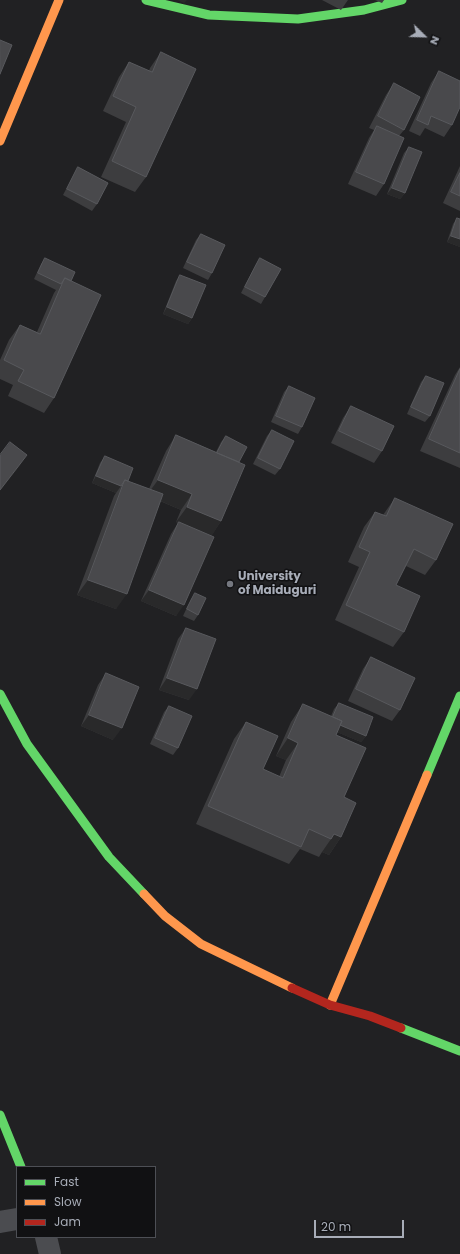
<!DOCTYPE html>
<html>
<head>
<meta charset="utf-8">
<style>
  body { margin:0 }
  #map { position:relative; width:460px; height:1254px; overflow:hidden; background:#171717; font-family:Poppins,sans-serif }
  canvas { display:block }
  .legend { position:absolute; left:16px; top:1166px; width:140px; height:72px; box-sizing:border-box; background:#111113; border:1px solid #4d4f55; margin:0; padding:5px 7px; list-style:none; font-size:12px; color:#a8adb8 }
  .legend li { display:flex; align-items:center; gap:8px; height:20px }
  .legend b { width:20px; border:1px solid #4d4f55 }
  .north { position:absolute; left:404px; top:16px; width:40px; height:40px; -webkit-text-stroke:3px #111113; paint-order:stroke; rotate:113deg; font-size:11px; font-weight:700; line-height:16px; text-align:center; color:#a8adb8 }
  .north::after { content:''; display:block; margin:auto; width:14px; height:18px; background:#a8adb8; clip-path:polygon(50% 0,100% 100%,50% 72%,0 100%) }
  .scale { position:absolute; left:314px; top:1220px; width:90px; height:18px; box-sizing:border-box; border:2px solid #a8adb8; border-top:0; padding-left:5px; font-size:12px; line-height:14px; white-space:nowrap; color:#a8adb8; -webkit-text-stroke:3px #111113; paint-order:stroke }
</style>
</head>
<body>
<div id="map">
<canvas width="460" height="1254"></canvas>
<ul class="legend">
<li><b style="height:5px;background:#63d668"></b>Fast</li>
<li><b style="height:5px;background:#ff974d"></b>Slow</li>
<li><b style="height:5px;background:#b3261e"></b>Jam</li>
</ul>
<div class="north">N</div>
<div class="scale">20 m</div>
</div>
<script>
const ctx = document.querySelector('canvas').getContext('2d');
ctx.lineJoin = 'round';
function fill(path, color) { ctx.fillStyle = color; ctx.fill(path, 'evenodd'); }
function strokePath(path, color, width, dash) { ctx.strokeStyle = color; ctx.lineWidth = width; ctx.lineCap = dash ? 'butt' : 'round'; ctx.setLineDash(dash || []); ctx.stroke(path); }
function write(font, color, halo, rows, align = 'center') {
  ctx.font = font + ' Poppins,sans-serif'; ctx.lineWidth = 3; ctx.setLineDash([]); ctx.textBaseline = 'middle'; ctx.strokeStyle = halo; ctx.fillStyle = color; for (const [text, x, y, turn = 0] of rows) {
    ctx.save(); ctx.translate(x, y); ctx.rotate((+turn || 0) * Math.PI / 180); ctx.textAlign = isNaN(turn) ? turn : align; if (halo) ctx.strokeText(text, 0, 0); ctx.fillText(text, 0, 0); ctx.restore();
  }
}
const built = new Path2D(`
  M 0,0 L 460,0 L 460,1254 L 0,1254 ZM 17,1167 L 155,1167 L 155,1237 L 17,1237 Z`);
const street = new Path2D(`
  M 0,1222 L 17,1219
  M 46,1237 L 50,1254`);
const fast = new Path2D(`
  M 146,0 L 209,15 L 298,19 L 364,10 L 402,0
  M 0,694 L 27,744 L 109,857 L 144,894
  M 427,775 L 460,696
  M 401,1028 L 460,1051
  M 0,1115 L 21,1167`);
const slow = new Path2D(`
  M 0,141 L 59,0
  M 144,894 L 165,916 L 201,944 L 292,988
  M 330,1005 L 427,775`);
const jam = new Path2D(`
  M 292,988 L 330,1005 L 370,1016 L 401,1028`);
const wall = new Path2D(`
  M 322,0 L 348,0 L 341,10 Z
  M 375,0 L 384,0 L 382,3 Z
  M 161,52 L 146,177 L 135,192 L 101,177 L 126,122 L 103,111 L 119,77 L 129,62 L 149,71 L 150,68 Z
  M 439,71 L 452,125 L 444,137 L 425,128 L 420,136 L 409,131 L 431,83 Z
  M 394,83 L 404,130 L 399,136 L 384,184 L 376,196 L 348,184 L 369,138 L 374,130 L 369,128 L 386,95 Z
  M 409,147 L 405,193 L 400,199 L 387,194 L 404,153 Z
  M 460,166 L 460,211 L 443,203 Z
  M 78,167 L 97,204 L 92,211 L 63,195 L 74,174 Z
  M 457,218 L 460,247 L 447,242 L 453,224 Z
  M 201,234 L 212,273 L 208,280 L 183,268 L 196,240 Z
  M 45,258 L 71,281 L 54,398 L 44,413 L 8,396 L 13,385 L 0,379 L 0,360 L 9,340 L 20,325 L 37,332 L 54,293 L 56,290 L 34,279 L 41,264 Z
  M 260,258 L 265,297 L 261,304 L 241,293 L 256,264 Z
  M 180,275 L 192,318 L 188,324 L 163,314 L 176,281 Z
  M 460,367 L 460,468 L 420,451 L 455,375 Z
  M 426,376 L 430,416 L 425,422 L 407,414 L 421,382 Z
  M 289,386 L 302,427 L 298,434 L 271,422 L 284,392 Z
  M 351,406 L 382,451 L 374,463 L 331,443 L 343,418 Z
  M 272,430 L 280,469 L 275,475 L 253,464 L 267,436 Z
  M 176,435 L 216,452 L 221,442 L 226,436 L 239,462 L 221,521 L 211,536 L 176,616 L 141,601 L 171,534 L 178,523 L 176,522 L 181,510 L 160,501 L 116,609 L 77,595 L 114,496 L 116,493 L 92,483 L 100,463 L 105,456 L 128,481 L 149,489 L 166,451 Z
  M 395,498 L 436,560 L 425,575 L 406,566 L 396,585 L 404,632 L 393,647 L 335,620 L 359,567 L 348,562 L 364,527 L 375,512 L 383,515 Z
  M 195,593 L 198,615 L 194,621 L 183,616 L 191,599 Z
  M 186,628 L 189,700 L 159,690 L 178,639 Z
  M 371,657 L 400,710 L 392,721 L 348,701 L 363,669 Z
  M 106,673 L 113,740 L 81,726 L 98,685 Z
  M 339,703 L 366,736 L 361,742 L 337,732 L 336,735 L 344,797 L 341,837 L 329,855 L 322,852 L 319,857 L 300,849 L 289,864 L 196,824 L 234,739 L 246,722 L 263,769 L 279,777 L 286,760 L 276,756 L 291,722 L 303,704 L 331,716 L 334,709 Z
  M 169,706 L 178,748 L 173,755 L 150,744 L 164,712 Z`);
const shadedWall = new Path2D(`
  M 177,0 L 187,0 L 184,3 Z
  M 392,188 L 405,193 L 400,199 L 387,194 Z
  M 451,236 L 460,239 L 460,247 L 447,242 Z
  M 167,307 L 192,318 L 188,324 L 163,314 Z
  M 27,455 L 19,467 L 0,491 L 0,490 Z
  M 96,476 L 121,486 L 116,493 L 92,483 Z
  M 158,480 L 192,494 L 181,510 L 147,495 Z
  M 187,507 L 221,521 L 211,537 L 176,522 Z
  M 88,580 L 127,594 L 116,609 L 77,595 Z
  M 149,590 L 184,605 L 176,616 L 141,601 Z
  M 167,678 L 197,689 L 189,700 L 159,690 Z
  M 89,715 L 122,728 L 113,740 L 81,726 Z
  M 331,722 L 366,736 L 361,742 L 327,728 Z
  M 288,738 L 298,743 L 286,760 L 276,756 Z
  M 334,834 L 341,837 L 329,855 L 322,852 L 331,839 Z`);
const building = new Path2D(`
  M 0,40 L 12,45 L 0,74 Z
  M 161,52 L 196,69 L 146,177 L 112,161 L 136,107 L 113,96 L 129,62 L 152,72 Z
  M 439,71 L 460,81 L 460,107 L 452,125 L 431,116 L 428,125 L 417,120 Z
  M 394,83 L 420,97 L 404,130 L 378,116 Z
  M 377,126 L 404,138 L 384,184 L 356,172 Z
  M 409,147 L 422,152 L 405,193 L 392,188 Z
  M 78,167 L 108,183 L 97,204 L 67,189 Z
  M 460,173 L 460,196 L 451,192 Z
  M 457,218 L 460,219 L 460,239 L 451,236 Z
  M 201,234 L 225,245 L 212,273 L 187,262 Z
  M 45,258 L 75,272 L 71,281 L 65,278 L 61,284 L 38,273 Z
  M 260,258 L 281,269 L 265,297 L 245,287 Z
  M 180,275 L 206,285 L 192,318 L 167,307 Z
  M 65,278 L 101,295 L 54,398 L 18,381 L 24,370 L 4,360 L 20,325 L 40,334 Z
  M 460,369 L 460,453 L 429,439 Z
  M 426,376 L 444,383 L 430,416 L 411,407 Z
  M 289,386 L 315,398 L 302,427 L 276,416 Z
  M 351,406 L 394,426 L 382,451 L 339,431 Z
  M 272,430 L 294,441 L 280,469 L 258,458 Z
  M 176,435 L 245,465 L 221,521 L 187,507 L 192,494 L 158,480 Z
  M 226,436 L 247,447 L 239,462 L 217,453 Z
  M 10,442 L 27,455 L 0,490 L 0,455 Z
  M 105,456 L 133,468 L 128,481 L 125,480 L 121,486 L 96,476 Z
  M 125,480 L 163,494 L 127,594 L 88,580 Z
  M 395,498 L 453,524 L 436,560 L 414,549 L 396,585 L 420,596 L 404,632 L 346,605 L 370,552 L 359,547 L 375,512 L 386,516 Z
  M 179,522 L 214,537 L 184,605 L 149,590 Z
  M 195,593 L 206,598 L 198,615 L 187,609 Z
  M 186,628 L 216,639 L 197,689 L 167,678 Z
  M 371,657 L 415,678 L 400,710 L 356,689 Z
  M 106,673 L 139,687 L 122,728 L 89,715 Z
  M 339,703 L 373,717 L 366,736 L 340,725 L 342,721 L 333,717 Z
  M 303,704 L 342,721 L 336,735 L 366,748 L 344,797 L 356,803 L 341,837 L 334,834 L 331,839 L 309,829 L 301,847 L 208,806 L 246,722 L 278,736 L 263,769 L 283,778 L 298,743 L 288,738 Z
  M 169,706 L 192,716 L 178,748 L 155,738 Z`);
const markers = [
  [230,584,4,"#757880"]
];
const poiNames = [
  ["University",238,577],
  ["of Maiduguri",238,591]
];
fill(built, '#212123');
strokePath(street, '#4b4c50', 22);
strokePath(fast, '#63d668', 9);
strokePath(slow, '#ff974d', 9);
strokePath(jam, '#b3261e', 9);
fill(wall, '#3d3d3f');
fill(shadedWall, '#29292a');
fill(building, '#49494c');
strokePath(building, '#58595d', 1);
for (const [x, y, r, color] of markers) { const dot = new Path2D(); dot.arc(x, y, r, 0, 2 * Math.PI); ctx.fillStyle = color; ctx.fill(dot); strokePath(dot, '#111113', 1.5); }
write('bold 12px', '#a8adb8', '#111113', poiNames, 'left');
</script>
</body>
</html>
